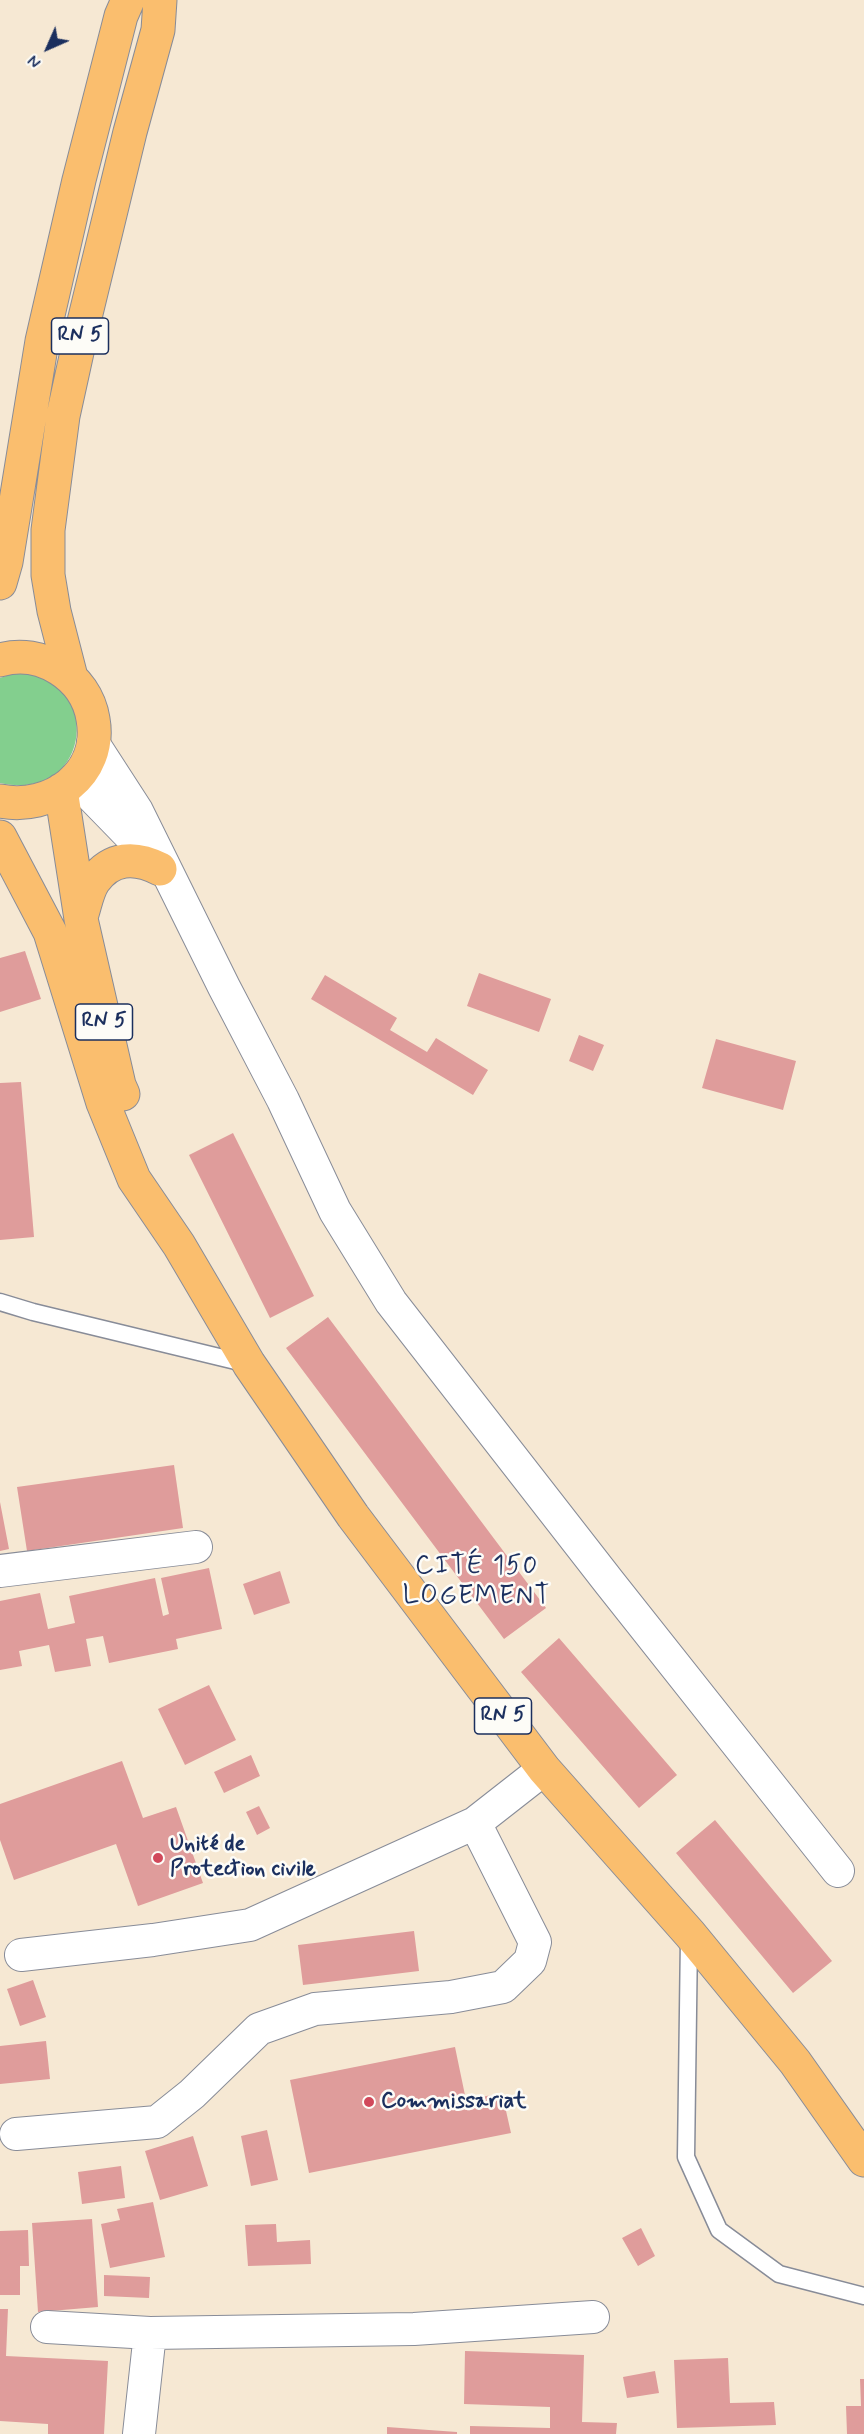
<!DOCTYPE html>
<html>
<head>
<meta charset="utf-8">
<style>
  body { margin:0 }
  #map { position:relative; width:864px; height:2434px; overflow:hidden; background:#f6e8d3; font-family:Mynerve,sans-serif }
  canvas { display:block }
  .north { position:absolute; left:18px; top:18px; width:60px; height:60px; -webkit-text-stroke:4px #fdfcf7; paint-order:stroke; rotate:225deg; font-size:16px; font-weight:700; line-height:24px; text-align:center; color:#1b2f5e }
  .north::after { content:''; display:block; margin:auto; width:21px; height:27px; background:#1b2f5e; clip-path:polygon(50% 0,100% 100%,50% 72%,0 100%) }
</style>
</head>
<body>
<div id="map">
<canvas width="864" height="2434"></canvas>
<div class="north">N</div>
</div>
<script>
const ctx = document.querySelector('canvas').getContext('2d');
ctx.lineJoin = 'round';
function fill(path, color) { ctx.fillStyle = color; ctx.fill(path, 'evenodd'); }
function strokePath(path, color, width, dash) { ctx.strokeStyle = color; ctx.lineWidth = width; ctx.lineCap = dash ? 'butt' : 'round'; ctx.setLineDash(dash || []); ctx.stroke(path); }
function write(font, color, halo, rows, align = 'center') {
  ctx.font = font + ' Mynerve,sans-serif'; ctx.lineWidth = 5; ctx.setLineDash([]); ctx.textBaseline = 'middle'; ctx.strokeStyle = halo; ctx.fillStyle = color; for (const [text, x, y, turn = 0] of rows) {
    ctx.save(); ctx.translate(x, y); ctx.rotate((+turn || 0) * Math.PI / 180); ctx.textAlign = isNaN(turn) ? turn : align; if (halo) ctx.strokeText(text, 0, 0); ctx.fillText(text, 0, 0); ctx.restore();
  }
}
const green = new Path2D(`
  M 15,673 C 21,674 28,673 34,675 C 101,690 89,802 0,783 L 0,678 Z`);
const building = new Path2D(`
  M 25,951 L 41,999 L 0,1012 L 0,958 Z
  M 479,973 L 551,999 L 539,1032 L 467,1006 Z
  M 325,975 L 397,1018 L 390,1030 L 427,1052 L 436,1038 L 488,1070 L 473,1095 L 311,999 Z
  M 579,1035 L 604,1045 L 593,1071 L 569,1061 Z
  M 716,1039 L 796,1061 L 783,1110 L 702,1088 Z
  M 21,1082 L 34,1237 L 0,1240 L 0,1083 Z
  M 233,1133 L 314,1296 L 270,1318 L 189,1155 Z
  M 328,1317 L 546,1608 L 504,1639 L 286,1348 Z
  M 174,1465 L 183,1528 L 27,1551 L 17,1487 Z
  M 0,1502 L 9,1549 L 0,1551 Z
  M 209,1568 L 222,1629 L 176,1639 L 178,1649 L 109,1663 L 103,1636 L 86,1639 L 91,1666 L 55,1672 L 49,1645 L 19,1651 L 22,1666 L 0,1670 L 0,1601 L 40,1593 L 48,1629 L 75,1623 L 69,1596 L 155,1578 L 163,1616 L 169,1614 L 161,1578 Z
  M 280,1571 L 290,1603 L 254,1615 L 243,1584 Z
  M 559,1638 L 677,1775 L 639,1808 L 521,1672 Z
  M 209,1685 L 236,1740 L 185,1765 L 158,1709 Z
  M 251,1755 L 260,1776 L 224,1793 L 214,1772 Z
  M 122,1761 L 143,1818 L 176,1807 L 203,1883 L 138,1906 L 116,1844 L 14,1880 L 0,1840 L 0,1804 Z
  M 259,1806 L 270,1828 L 257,1835 L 246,1812 Z
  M 715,1820 L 832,1961 L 793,1993 L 676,1853 Z
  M 414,1931 L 419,1971 L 303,1985 L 298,1945 Z
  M 33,1980 L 46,2017 L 20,2026 L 7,1989 Z
  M 46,2041 L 50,2079 L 0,2084 L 0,2046 Z
  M 455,2047 L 466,2100 L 502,2093 L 511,2133 L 309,2173 L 290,2080 Z
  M 267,2130 L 278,2180 L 251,2186 L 241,2136 Z
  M 193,2136 L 208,2186 L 160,2200 L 145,2151 Z
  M 121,2166 L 125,2198 L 82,2204 L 78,2172 Z
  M 153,2202 L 165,2257 L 110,2268 L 101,2224 L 120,2220 L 117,2209 Z
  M 92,2219 L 98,2307 L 38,2312 L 32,2223 Z
  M 276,2224 L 277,2242 L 310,2240 L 311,2264 L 248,2266 L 245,2225 Z
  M 641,2228 L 655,2256 L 638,2266 L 622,2238 Z
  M 28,2230 L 29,2266 L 20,2266 L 20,2295 L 0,2295 L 0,2231 Z
  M 104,2275 L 150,2277 L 149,2298 L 104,2296 Z
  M 0,2309 L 8,2309 L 6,2356 L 108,2361 L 104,2434 L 48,2434 L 48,2424 L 0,2421 Z
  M 465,2351 L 584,2355 L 582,2422 L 617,2423 L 616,2434 L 470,2434 L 470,2426 L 550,2428 L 550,2407 L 464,2404 Z
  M 728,2358 L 730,2403 L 774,2402 L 776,2425 L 677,2428 L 674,2360 Z
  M 655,2371 L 659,2393 L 627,2398 L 623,2377 Z
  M 860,2379 L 864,2379 L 864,2434 L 847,2434 L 846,2406 L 861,2406 Z
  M 387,2427 L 457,2432 L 457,2434 L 387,2434 Z`);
const lane = new Path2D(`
  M 0,1302 L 33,1312 L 248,1364
  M 689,1938 L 686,2157 L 719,2230 L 779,2274 L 864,2296`);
const street = new Path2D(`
  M 93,743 L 137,811 L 224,987 L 283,1100 L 335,1211 L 391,1302 L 609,1582 L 838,1871
  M 75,779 L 149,855
  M 0,1571 L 196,1547
  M 21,1955 L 153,1940 L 250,1925 L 475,1823 L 544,1769
  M 16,2134 L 157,2122 L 192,2094 L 259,2029 L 315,2009 L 451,1997 L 503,1987 L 530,1961 L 535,1942 L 475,1823
  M 47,2327 L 150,2333 L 414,2329 L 593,2317
  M 139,2434 L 150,2333`);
const primary = new Path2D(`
  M 0,583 L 6,562 L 42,341 L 79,180 L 121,16 L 128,0
  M 0,660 C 41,648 86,676 93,719 C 103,775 50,811 0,801
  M 71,677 L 54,611 L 48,575 L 48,530 L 63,416 L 81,334 L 130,132 L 158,30 L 160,0
  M 61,790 L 81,919 L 119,1085 L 123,1094
  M 0,837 L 50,932 L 103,1103 L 134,1179 L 179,1245 L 249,1364 L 353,1516 L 544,1769 L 690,1934 L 795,2062 L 864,2160
  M 81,917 C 85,906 87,891 94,881 C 111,857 135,856 160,869`);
const markers = [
  [158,1858,6,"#d1495b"],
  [369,2102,6,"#d1495b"]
];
const shields = [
  [80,336,57],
  [104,1022,57],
  [503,1716,57]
];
const shieldNames = [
  ["RN 5",80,336],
  ["RN 5",104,1022],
  ["RN 5",503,1716]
];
const poiNames = [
  ["Unité de",170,1845],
  ["Protection civile",170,1870],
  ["Commissariat",381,2102]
];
const quarterNames = [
  ["CITÉ 150",477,1568],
  ["LOGEMENT",477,1598]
];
fill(green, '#83cf8e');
fill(building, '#df9c9b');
strokePath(lane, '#888c98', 19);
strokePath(street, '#888c98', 34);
strokePath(primary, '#888c98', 35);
strokePath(lane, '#fff', 16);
strokePath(street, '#fff', 32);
strokePath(primary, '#fabe6e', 33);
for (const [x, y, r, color] of markers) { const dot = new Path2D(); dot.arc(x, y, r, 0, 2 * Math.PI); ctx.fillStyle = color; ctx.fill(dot); strokePath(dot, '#fdfcf7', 2); }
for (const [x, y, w] of shields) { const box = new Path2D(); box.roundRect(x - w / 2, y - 18, w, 36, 4.5); ctx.fillStyle = '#fdfcf7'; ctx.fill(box); strokePath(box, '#1b2f5e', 1.5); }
write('bold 21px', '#1b2f5e', null, shieldNames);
write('bold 22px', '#1b2f5e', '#fdfcf7', poiNames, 'left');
ctx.letterSpacing = '1.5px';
write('26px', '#1b2f5e', '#fdfcf7', quarterNames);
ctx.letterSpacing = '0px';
</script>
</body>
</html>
